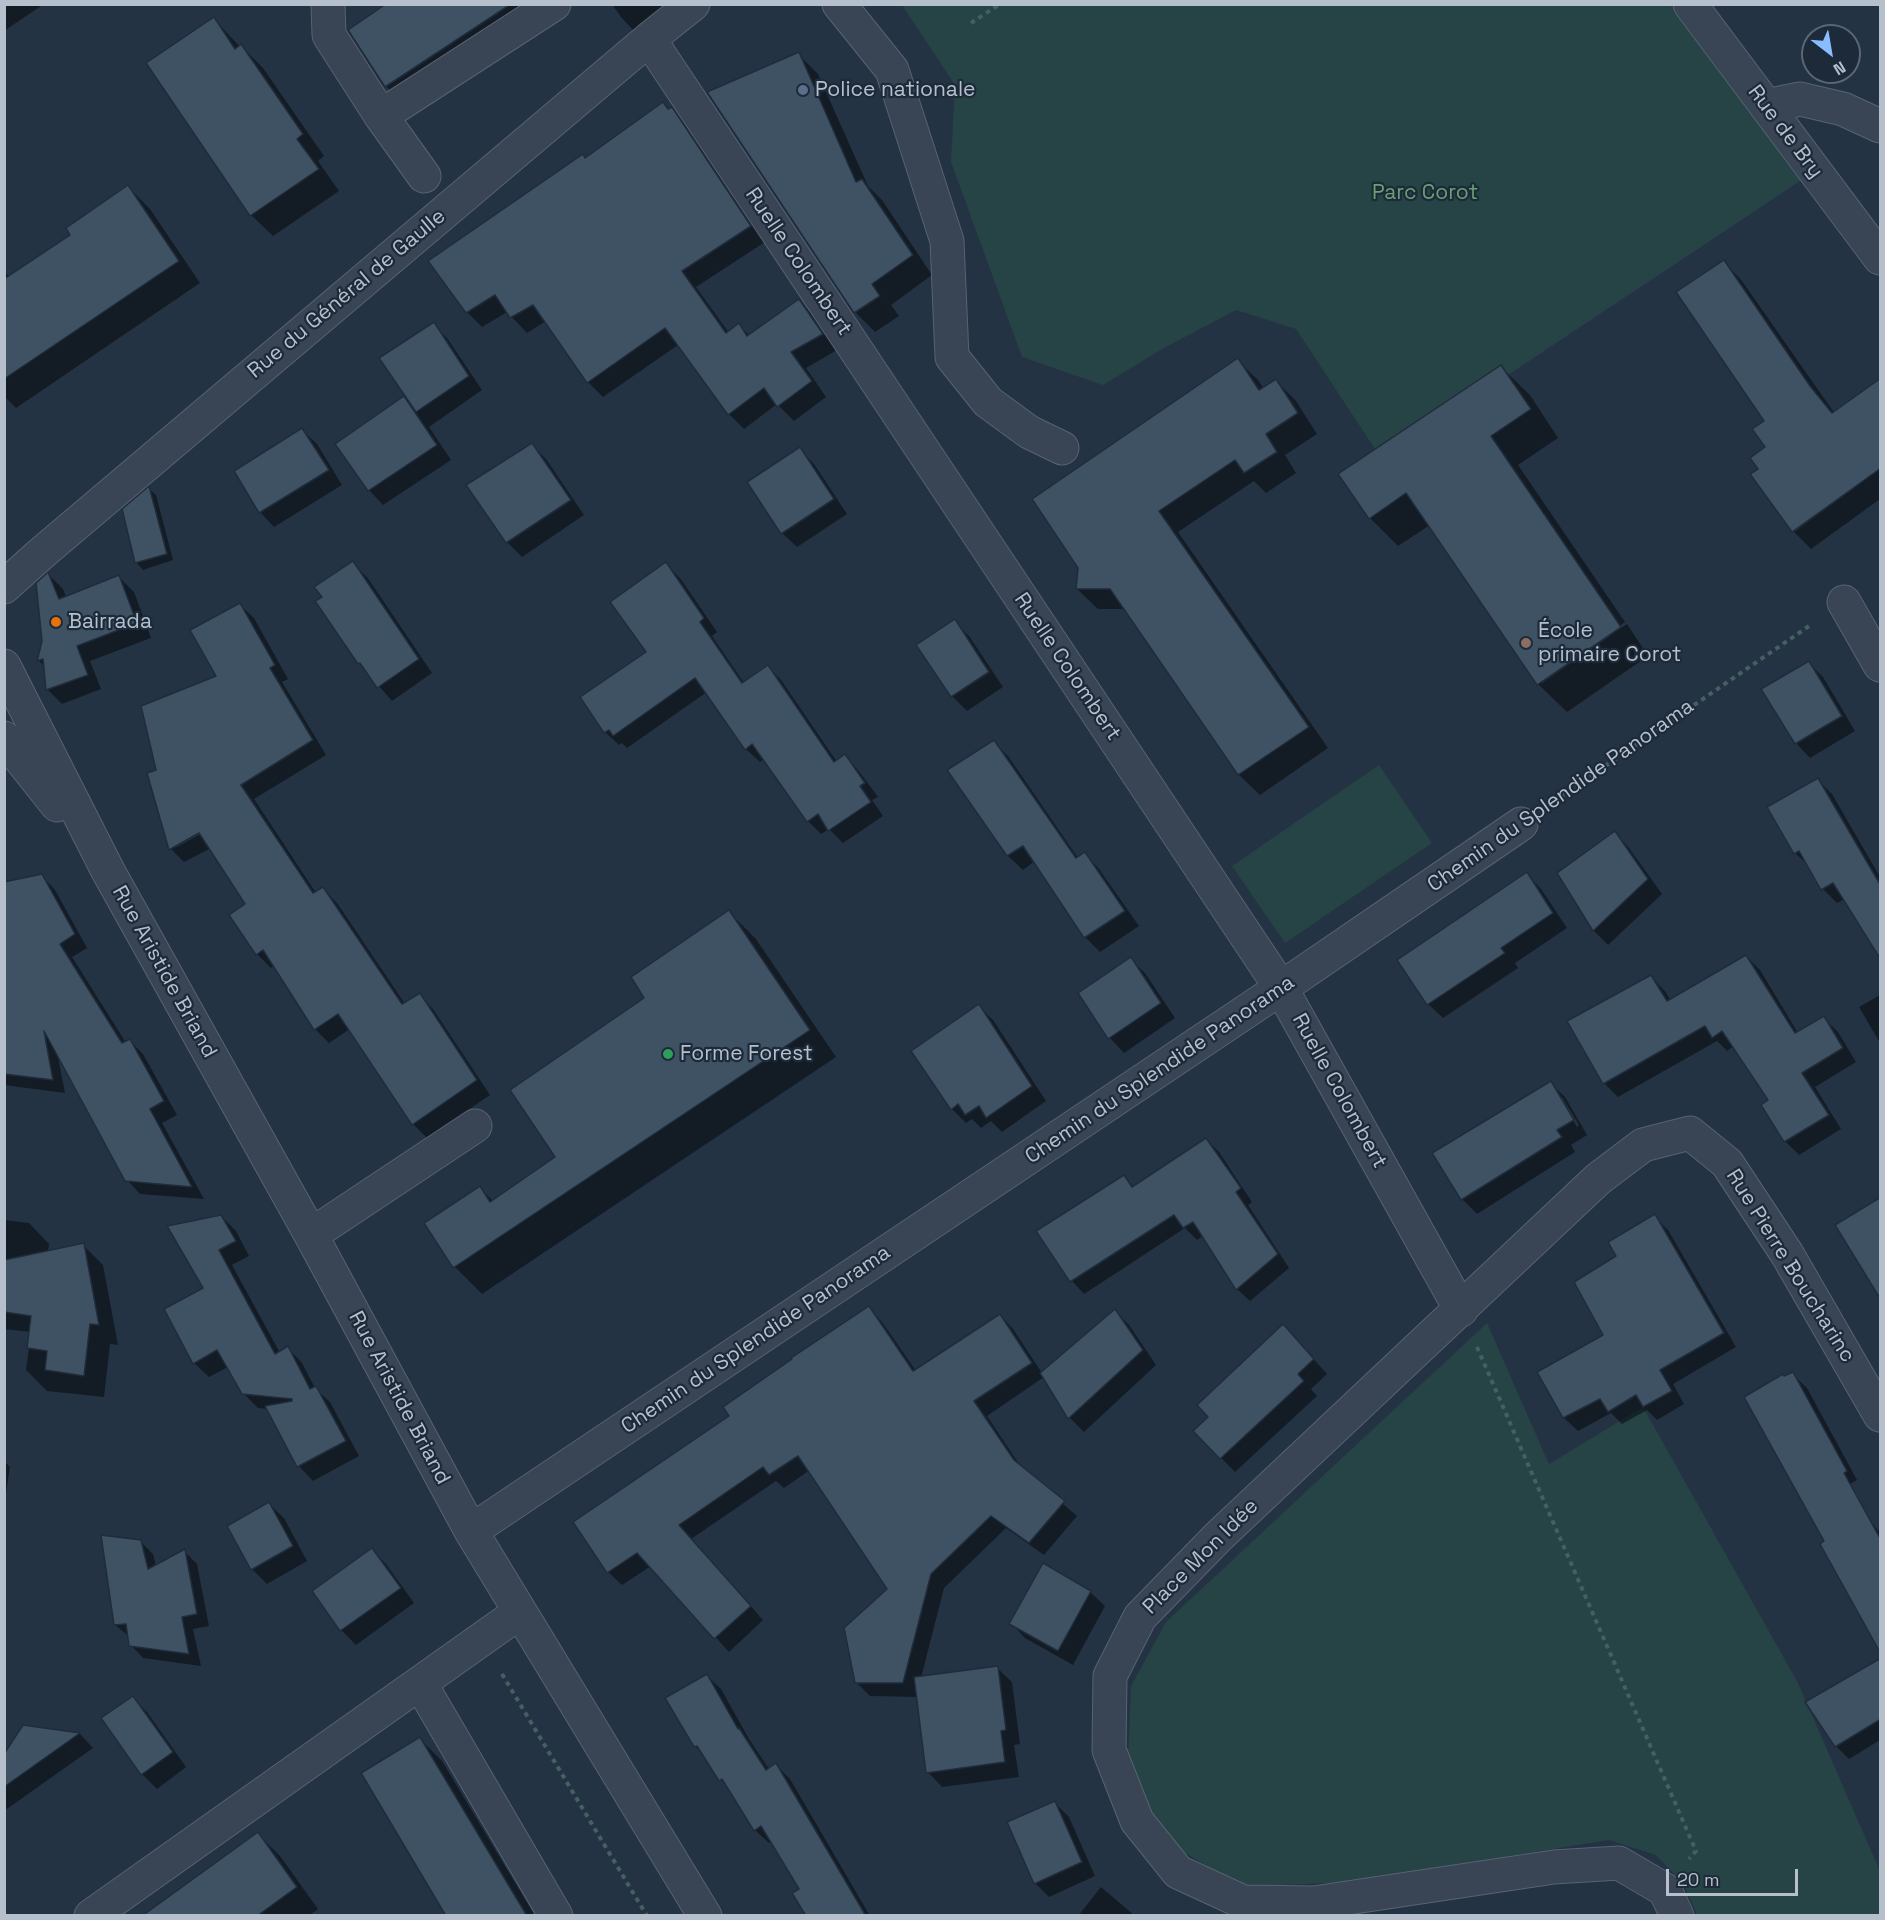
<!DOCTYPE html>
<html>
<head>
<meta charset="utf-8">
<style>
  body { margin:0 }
  #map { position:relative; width:1885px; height:1920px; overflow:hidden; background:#243344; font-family:"Space Grotesk",sans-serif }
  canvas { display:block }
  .frame { position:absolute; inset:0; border:6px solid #b6c0cd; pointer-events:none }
  .north { position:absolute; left:1801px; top:24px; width:60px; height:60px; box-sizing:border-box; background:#1d2a39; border:2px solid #5a6674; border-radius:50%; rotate:149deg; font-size:16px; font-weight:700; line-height:24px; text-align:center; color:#b6c0cd }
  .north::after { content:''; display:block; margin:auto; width:21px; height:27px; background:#89bdff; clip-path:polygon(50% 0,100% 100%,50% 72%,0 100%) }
  .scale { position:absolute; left:1666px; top:1869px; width:132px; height:27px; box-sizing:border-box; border:3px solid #b6c0cd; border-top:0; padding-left:8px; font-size:18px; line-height:21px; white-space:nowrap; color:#b6c0cd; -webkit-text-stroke:4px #1d2a39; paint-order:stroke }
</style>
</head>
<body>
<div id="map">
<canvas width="1885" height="1920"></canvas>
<div class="frame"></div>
<div class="north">N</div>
<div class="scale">20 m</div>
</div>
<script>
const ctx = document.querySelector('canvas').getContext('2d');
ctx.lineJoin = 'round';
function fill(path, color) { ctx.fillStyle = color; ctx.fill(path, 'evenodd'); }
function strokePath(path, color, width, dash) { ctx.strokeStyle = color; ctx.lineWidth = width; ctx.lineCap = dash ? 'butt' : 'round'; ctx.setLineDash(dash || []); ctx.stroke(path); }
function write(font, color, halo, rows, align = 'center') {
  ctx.font = font + ' "Space Grotesk",sans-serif'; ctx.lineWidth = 4.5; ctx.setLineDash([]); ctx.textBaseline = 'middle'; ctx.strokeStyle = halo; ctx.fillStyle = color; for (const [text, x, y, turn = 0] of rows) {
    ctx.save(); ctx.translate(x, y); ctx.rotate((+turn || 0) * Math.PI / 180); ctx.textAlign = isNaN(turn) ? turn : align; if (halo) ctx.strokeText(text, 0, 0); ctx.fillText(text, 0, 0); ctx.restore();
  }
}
const green = new Path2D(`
  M 902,5 L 1670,5 L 1803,179 L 1508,375 L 1501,365 L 1375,449 L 1296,329 L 1236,310 L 1164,348 L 1103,385 L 1022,357 L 951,162 L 955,85 Z
  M 1379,765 L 1432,843 L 1285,943 L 1232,866 Z
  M 1487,1323 L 1549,1464 L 1643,1407 L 1798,1683 L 1880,1871 L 1880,1915 L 1697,1915 L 1684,1885 L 1656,1855 L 1609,1840 L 1349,1882 L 1239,1887 L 1162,1838 L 1128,1761 L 1131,1686 L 1166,1622 Z`);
const shadow = new Path2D(`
  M 4,4 L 44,4 L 4,31 Z
  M 388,4 L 565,4 L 408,108 L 386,86 L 350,30 Z
  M 612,4 L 681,4 L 634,31 L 621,17 Z
  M 214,19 L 240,47 L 241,46 L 263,68 L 324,156 L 318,161 L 339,191 L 273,236 L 251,215 Z
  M 798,54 L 818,74 L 868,186 L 882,200 L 932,275 L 891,305 L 899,316 L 875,332 L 855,312 L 709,93 Z
  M 672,109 L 687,125 L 765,242 L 696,287 L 729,333 L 739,325 L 750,336 L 799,301 L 815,316 L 837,350 L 806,368 L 826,397 L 794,421 L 777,404 L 744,429 L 729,414 L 678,345 L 603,397 L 588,382 L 546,321 L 527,333 L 507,312 L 482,327 L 467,312 L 586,159 Z
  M 128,187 L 150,209 L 200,283 L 16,408 L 4,396 L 4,272 L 10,277 L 72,235 Z
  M 1724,262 L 1742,281 L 1835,414 L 1794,532 L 1752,474 L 1760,469 L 1767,448 L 1766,421 Z
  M 433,324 L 447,338 L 482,390 L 429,427 L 451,460 L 383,505 L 369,490 L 337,444 L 407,396 Z
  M 1237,360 L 1258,380 L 1264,389 L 1276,381 L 1296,401 L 1317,434 L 1285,455 L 1296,473 L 1266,493 L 1254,481 L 1178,532 L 1328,748 L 1260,795 L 1239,775 L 1126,609 L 1098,609 L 1077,589 Z
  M 1501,367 L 1530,395 L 1558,438 L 1518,465 L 1625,622 L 1542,680 L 1542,683 L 1627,624 L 1648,656 L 1567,712 L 1538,684 L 1430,525 L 1398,546 L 1370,518 Z
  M 302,430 L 317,444 L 342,485 L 274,527 L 260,512 Z
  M 532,445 L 546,459 L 584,515 L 522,557 L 507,542 L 468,485 Z
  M 799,449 L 814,464 L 847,514 L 797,547 L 782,533 Z
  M 1880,469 L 1880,499 L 1811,549 L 1794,532 Z
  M 149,489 L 156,495 L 173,560 L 143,570 L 137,563 L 124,510 Z
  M 352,563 L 367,577 L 432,673 L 392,701 L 359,663 L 324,598 Z
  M 666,564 L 680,578 L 717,632 L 712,636 L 744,683 L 768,667 L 781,680 L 837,762 L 845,756 L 858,770 L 878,797 L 872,800 L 883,816 L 843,843 L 829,829 L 821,834 L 808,821 L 764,759 L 760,762 L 746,749 L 707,692 L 627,748 L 622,743 L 619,745 L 605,732 L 648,653 Z
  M 48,574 L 63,589 L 66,597 L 119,577 L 134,592 L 151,638 L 90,661 L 101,689 L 62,704 L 48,690 L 45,667 L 39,661 L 43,641 Z
  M 240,605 L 254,618 L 288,679 L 282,682 L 326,755 L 254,799 L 316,893 L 323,889 L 337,903 L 405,1004 L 419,995 L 433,1009 L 490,1095 L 427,1138 L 413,1124 L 350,1029 L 329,1043 L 315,1029 L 275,965 L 271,968 L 257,954 L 247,904 L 211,848 L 184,862 L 171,849 L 158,772 L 218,677 ZM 205,828 L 206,831 L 177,847 L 177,844 Z
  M 954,621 L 969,636 L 1003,687 L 967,711 L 952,696 L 919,645 Z
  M 1808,662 L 1823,677 L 1855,731 L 1810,758 L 1796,743 Z
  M 994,742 L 1008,756 L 1078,858 L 1085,854 L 1099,869 L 1139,926 L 1100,952 L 1085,937 L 1035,861 L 1023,870 L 1008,856 L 950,771 Z
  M 1818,780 L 1832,794 L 1880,877 L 1880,957 L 1845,899 L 1837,903 L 1823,889 L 1810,867 L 1795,853 L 1769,808 Z
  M 1615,833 L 1629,848 L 1662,894 L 1608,945 L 1594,931 L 1559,874 Z
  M 1527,874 L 1541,889 L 1567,928 L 1515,963 L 1518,968 L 1443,1018 L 1428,1004 Z
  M 42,876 L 55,890 L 87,948 L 72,957 L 126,1043 L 130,1041 L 143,1054 L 177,1115 L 162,1123 L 204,1199 L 140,1194 L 127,1180 L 58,1057 L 65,1093 L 4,1085 L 4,883 Z
  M 729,912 L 756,939 L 836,1057 L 482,1294 L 455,1267 L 480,1188 L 494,1202 L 557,1158 L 647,998 Z
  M 1746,956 L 1760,970 L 1798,1033 L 1824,1018 L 1838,1032 L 1856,1062 L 1815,1087 L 1841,1129 L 1799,1155 L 1785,1141 L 1771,1100 L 1734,1046 L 1727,1051 L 1717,1041 L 1618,1097 L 1604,1083 L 1651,977 L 1665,991 L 1671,1001 Z
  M 1130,959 L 1145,973 L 1175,1018 L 1124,1053 L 1110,1038 L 1080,993 Z
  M 1880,995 L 1880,1043 L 1859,1007 Z
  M 978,1006 L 993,1020 L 1046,1101 L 1002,1132 L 991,1121 L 981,1128 L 972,1119 L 966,1123 L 952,1109 Z
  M 1550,1083 L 1565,1097 L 1587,1135 L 1571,1145 L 1575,1152 L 1477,1214 L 1462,1199 L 1434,1153 ZM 1559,1097 L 1562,1097 L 1579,1125 L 1577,1127 Z
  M 1206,1139 L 1219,1152 L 1252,1202 L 1248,1205 L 1289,1268 L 1250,1301 L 1237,1289 L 1203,1236 L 1197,1240 L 1185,1228 L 1084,1294 L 1072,1281 L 1038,1231 L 1124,1177 L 1134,1187 Z
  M 221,1216 L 236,1231 L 249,1256 L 232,1265 L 280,1353 L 288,1348 L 302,1363 L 315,1388 L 330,1402 L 359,1456 L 313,1481 L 299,1466 L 268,1409 L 258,1408 L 243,1393 L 228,1367 L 209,1377 L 194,1363 L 205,1288 Z
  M 1654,1216 L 1668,1230 L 1736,1347 L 1673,1384 L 1684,1404 L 1657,1420 L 1647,1410 L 1622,1424 L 1611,1413 L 1578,1431 L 1564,1418 L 1539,1372 L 1605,1336 Z
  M 4,1220 L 29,1223 L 49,1244 L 48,1252 L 83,1245 L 103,1265 L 118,1345 L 110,1344 L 104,1397 L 47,1391 L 26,1370 L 31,1332 L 4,1329 Z
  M 869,1308 L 882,1322 L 916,1371 L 1000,1315 L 1013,1329 L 1042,1373 L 1115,1311 L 1129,1325 L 1156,1365 L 1084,1432 L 1070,1418 L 1044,1377 L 987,1416 L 1023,1470 L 1077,1516 L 1044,1555 L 1006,1528 L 944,1588 L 921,1678 L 997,1668 L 1012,1682 L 1020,1744 L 1014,1745 L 1019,1777 L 942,1787 L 928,1772 L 918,1697 L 870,1696 L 856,1682 L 889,1589 L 810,1470 L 784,1488 L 776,1481 L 691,1539 L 763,1620 L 729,1652 L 651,1566 L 622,1585 L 608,1572 L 731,1416 Z
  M 1297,1341 L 1327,1374 L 1311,1389 L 1317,1396 L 1235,1472 L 1195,1431 Z
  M 1792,1374 L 1807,1388 L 1857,1480 L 1813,1505 L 1784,1378 Z
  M 4,1461 L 10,1467 L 4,1507 Z
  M 269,1504 L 284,1518 L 307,1561 L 267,1584 L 252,1569 Z
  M 1869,1521 L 1880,1532 L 1880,1651 Z
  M 140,1541 L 153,1554 L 156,1566 L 184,1551 L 197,1564 L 209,1626 L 193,1629 L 201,1666 L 143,1658 L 131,1645 L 130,1637 L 115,1625 Z
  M 372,1550 L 386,1564 L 414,1603 L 356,1645 L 341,1630 L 314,1591 Z
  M 1090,1592 L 1105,1606 L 1073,1665 L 1025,1638 L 1011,1623 Z
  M 1880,1660 L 1880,1740 L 1849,1759 L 1836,1746 L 1808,1702 Z
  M 707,1676 L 721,1689 L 749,1739 L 769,1769 L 776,1765 L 790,1779 L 870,1916 L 808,1916 L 801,1889 L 772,1841 L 769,1843 L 755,1830 L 729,1788 L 721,1780 L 707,1758 L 695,1746 Z
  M 133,1698 L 147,1712 L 186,1767 L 157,1789 L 142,1774 Z
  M 23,1727 L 80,1734 L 93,1748 L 4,1811 L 4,1757 Z
  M 420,1739 L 442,1761 L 535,1916 L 448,1916 Z
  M 1055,1803 L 1069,1817 L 1095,1876 L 1049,1897 L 1035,1883 Z
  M 258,1834 L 280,1856 L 318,1909 L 309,1916 L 144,1916 Z
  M 1101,1887 L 1135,1916 L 1078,1916 Z`);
const building = new Path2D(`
  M 386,4 L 511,4 L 385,87 L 348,30 Z
  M 214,17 L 235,49 L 241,44 L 303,134 L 297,139 L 319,169 L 250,216 L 146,63 Z
  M 799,52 L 856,182 L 862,179 L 913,255 L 872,284 L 880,296 L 854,313 L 707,92 Z
  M 663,102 L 668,109 L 672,107 L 751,226 L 682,271 L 726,333 L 739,323 L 747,336 L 799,299 L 823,334 L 791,352 L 812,381 L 777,407 L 764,388 L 728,415 L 665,328 L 587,383 L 533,305 L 510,318 L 495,295 L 466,313 L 428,261 L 583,154 L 585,158 Z
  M 128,185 L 179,261 L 4,379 L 4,279 L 70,235 L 66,228 Z
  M 1724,260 L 1810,386 L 1832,413 L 1881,378 L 1881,468 L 1792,532 L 1750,474 L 1758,469 L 1750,458 L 1765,447 L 1752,429 L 1764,421 L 1676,292 Z
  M 434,322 L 469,376 L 416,412 L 379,358 Z
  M 1238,358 L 1259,390 L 1276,379 L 1298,413 L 1266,434 L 1277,452 L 1244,473 L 1235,460 L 1159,511 L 1309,727 L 1238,775 L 1110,589 L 1076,589 L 1078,568 L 1032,499 Z
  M 1501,365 L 1531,409 L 1491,436 L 1621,627 L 1537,685 L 1406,493 L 1369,519 L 1338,474 Z
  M 404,396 L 437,445 L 368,491 L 335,444 Z
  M 302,428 L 329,470 L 259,513 L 234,471 Z
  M 532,443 L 571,500 L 506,543 L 466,485 Z
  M 800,447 L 834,499 L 781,534 L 747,482 Z
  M 149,486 L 167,554 L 135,563 L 122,509 Z
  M 353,561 L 419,659 L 377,688 L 360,663 L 358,664 L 315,601 L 322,597 L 314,587 Z
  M 666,562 L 704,618 L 700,622 L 742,683 L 768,665 L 834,762 L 845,754 L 865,783 L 860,786 L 871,802 L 828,831 L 818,814 L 807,822 L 752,744 L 745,750 L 695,678 L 613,736 L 609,730 L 604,733 L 580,697 L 646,652 L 610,602 Z
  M 48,572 L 59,599 L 119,575 L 137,623 L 77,646 L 88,675 L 46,690 L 43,659 L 37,661 L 42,641 L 36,583 Z
  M 240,603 L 275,665 L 270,668 L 313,740 L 241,785 L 313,893 L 323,887 L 402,1004 L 420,993 L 477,1080 L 412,1125 L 338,1014 L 314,1030 L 263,950 L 256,955 L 229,915 L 245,904 L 199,833 L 169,850 L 147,773 L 156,770 L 141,706 L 216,676 L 190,630 Z
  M 955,619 L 989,672 L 951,697 L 916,645 Z
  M 1809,661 L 1842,716 L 1795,744 L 1761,689 Z
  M 994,740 L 1076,858 L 1085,852 L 1125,911 L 1084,938 L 1023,846 L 1007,856 L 947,770 Z
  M 1818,778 L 1881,886 L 1881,960 L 1833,883 L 1821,890 L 1799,851 L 1794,854 L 1767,807 Z
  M 1615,831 L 1648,879 L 1593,931 L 1557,873 Z
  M 1527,872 L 1553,913 L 1501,948 L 1505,953 L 1427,1005 L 1397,960 Z
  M 42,874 L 75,934 L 60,944 L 122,1043 L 130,1039 L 164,1101 L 150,1109 L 192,1187 L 125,1181 L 44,1031 L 53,1080 L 4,1074 L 4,882 Z
  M 729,910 L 810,1030 L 453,1268 L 424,1223 L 480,1186 L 490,1202 L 555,1157 L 510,1090 L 644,998 L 631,977 Z
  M 1746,955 L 1795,1033 L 1824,1016 L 1843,1048 L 1802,1073 L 1829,1115 L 1784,1142 L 1761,1105 L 1768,1100 L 1722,1031 L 1712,1038 L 1705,1026 L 1603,1084 L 1567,1021 L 1651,975 L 1667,1001 Z
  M 1131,957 L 1161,1003 L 1108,1039 L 1078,993 Z
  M 979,1004 L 1032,1086 L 986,1118 L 979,1106 L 965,1115 L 958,1104 L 951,1110 L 911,1051 Z
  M 1551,1081 L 1574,1120 L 1557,1130 L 1562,1137 L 1461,1200 L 1432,1153 Z
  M 1206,1138 L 1241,1188 L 1236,1192 L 1278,1254 L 1236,1290 L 1193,1222 L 1183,1228 L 1174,1215 L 1070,1282 L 1036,1231 L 1124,1175 L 1132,1187 Z
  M 1881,1197 L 1881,1300 L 1835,1225 Z
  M 1655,1214 L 1724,1333 L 1660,1370 L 1672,1391 L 1643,1407 L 1636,1395 L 1608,1412 L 1600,1399 L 1563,1418 L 1537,1372 L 1603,1335 L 1574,1282 L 1616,1256 L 1608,1242 Z
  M 221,1215 L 236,1241 L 219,1250 L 275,1354 L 288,1346 L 310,1389 L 316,1386 L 346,1441 L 297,1467 L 265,1406 L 292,1401 L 292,1399 L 242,1394 L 217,1350 L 193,1364 L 164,1309 L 203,1288 L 167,1226 Z
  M 84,1243 L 99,1325 L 90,1324 L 84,1376 L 45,1370 L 47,1351 L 27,1348 L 31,1316 L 4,1312 L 4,1260 Z
  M 869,1306 L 913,1371 L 1000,1314 L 1032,1363 L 974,1401 L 1014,1460 L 1065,1501 L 1029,1543 L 991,1516 L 931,1574 L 903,1683 L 855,1683 L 844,1628 L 887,1589 L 798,1456 L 769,1475 L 763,1467 L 679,1525 L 751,1606 L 714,1639 L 637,1553 L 607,1573 L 573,1522 L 729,1416 L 723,1407 L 792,1359 L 791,1358 Z
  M 1115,1309 L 1143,1350 L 1068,1419 L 1040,1373 Z
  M 1283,1324 L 1314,1359 L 1298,1374 L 1304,1381 L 1220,1459 L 1193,1431 L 1208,1417 L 1197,1405 Z
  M 1793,1372 L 1847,1471 L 1844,1473 L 1881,1540 L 1881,1654 L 1820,1544 L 1824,1541 L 1744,1397 L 1783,1374 L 1784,1376 Z
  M 269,1502 L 293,1546 L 251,1570 L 227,1526 Z
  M 101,1535 L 141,1540 L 148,1569 L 185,1549 L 197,1614 L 182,1617 L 189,1654 L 129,1646 L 126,1624 L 114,1625 Z
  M 372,1548 L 401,1588 L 340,1631 L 312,1591 Z
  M 1043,1563 L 1091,1591 L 1058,1651 L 1009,1624 Z
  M 1881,1658 L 1881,1719 L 1835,1747 L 1805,1702 Z
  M 998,1666 L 1006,1730 L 1001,1731 L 1005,1762 L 926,1773 L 914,1677 Z
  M 707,1674 L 738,1729 L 739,1728 L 766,1770 L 776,1763 L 866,1916 L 806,1916 L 792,1893 L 799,1889 L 761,1826 L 754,1831 L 722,1779 L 719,1781 L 697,1746 L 694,1747 L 665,1698 Z
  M 133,1696 L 173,1752 L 141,1775 L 101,1718 Z
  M 23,1725 L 80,1733 L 4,1787 L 4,1754 Z
  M 420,1737 L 527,1916 L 446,1916 L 361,1773 Z
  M 1055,1801 L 1082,1862 L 1034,1884 L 1007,1822 Z
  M 258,1832 L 297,1887 L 257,1916 L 142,1916 Z`);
const path = new Path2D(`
  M 971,23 L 1000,4
  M 1553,802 L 1812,624
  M 1477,1347 L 1696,1851 L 1689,1859
  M 502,1674 L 647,1916`);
const minor = new Path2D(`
  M 328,4 L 329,35 L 381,116 L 554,4
  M 839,4 L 892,70 L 947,241 L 952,357 L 988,402 L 1029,432 L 1062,448
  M 1690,4 L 1880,258
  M 649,39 L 1281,988 L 1461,1310
  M 1766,106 L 1800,99 L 1843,109 L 1880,126
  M 381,116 L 424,176
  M 4,587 L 43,552 L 649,39 L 693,4
  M 1844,602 L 1880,665
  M 4,666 L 108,871 L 311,1235 L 471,1531 L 705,1916
  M 4,738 L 57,805
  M 311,1235 L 475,1126
  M 471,1531 L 1281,988 L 1521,824
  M 420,1683 L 556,1916
  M 91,1916 L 520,1612
  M 1677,1916 L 1665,1890 L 1619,1863 L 1554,1867 L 1314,1903 L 1243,1902 L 1178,1872 L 1137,1821 L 1109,1750 L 1110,1676 L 1140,1617 L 1218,1537 L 1598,1179 L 1643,1145 L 1690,1133 L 1727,1163 L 1787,1254 L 1880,1415`);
const markers = [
  [803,90,6,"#5c6f8a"],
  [56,622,6,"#e8710a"],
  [1526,643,6,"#8d6e63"],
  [668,1054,6,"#2e9e5b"]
];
const poiNames = [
  ["Police nationale",815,90],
  ["Bairrada",68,622],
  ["École",1538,631],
  ["primaire Corot",1538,655],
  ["Forme Forest",680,1054]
];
const streetNames = [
  ["Rue de Bry",1785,132,53],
  ["Ruelle Colombert",798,262,56],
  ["Rue du Général de Gaulle",347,294,-40],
  ["Ruelle Colombert",1067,667,56],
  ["Chemin du Splendide Panorama",1561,796,-35],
  ["Rue Aristide Briand",164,972,61],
  ["Chemin du Splendide Panorama",1160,1070,-34],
  ["Ruelle Colombert",1339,1091,61],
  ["Rue Pierre Boucharinc",1790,1266,58],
  ["Chemin du Splendide Panorama",756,1340,-34],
  ["Rue Aristide Briand",399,1398,62],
  ["Place Mon Idée",1201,1557,-45]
];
const parkNames = [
  ["Parc Corot",1425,193]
];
fill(green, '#264345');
fill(shadow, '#0007');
fill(building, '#3f5264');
strokePath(building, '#1f2c3b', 1.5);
strokePath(minor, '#576371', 35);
strokePath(path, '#446061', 4, [4.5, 4.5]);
strokePath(minor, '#394554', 33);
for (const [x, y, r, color] of markers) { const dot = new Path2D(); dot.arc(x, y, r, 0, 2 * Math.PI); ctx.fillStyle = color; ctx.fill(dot); strokePath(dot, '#1d2a39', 2); }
write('21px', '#b6c0cd', '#1d2a39', poiNames, 'left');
write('21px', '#b6c0cd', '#1d2a39', streetNames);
write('21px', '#6ba074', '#1d2a39', parkNames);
</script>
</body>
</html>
